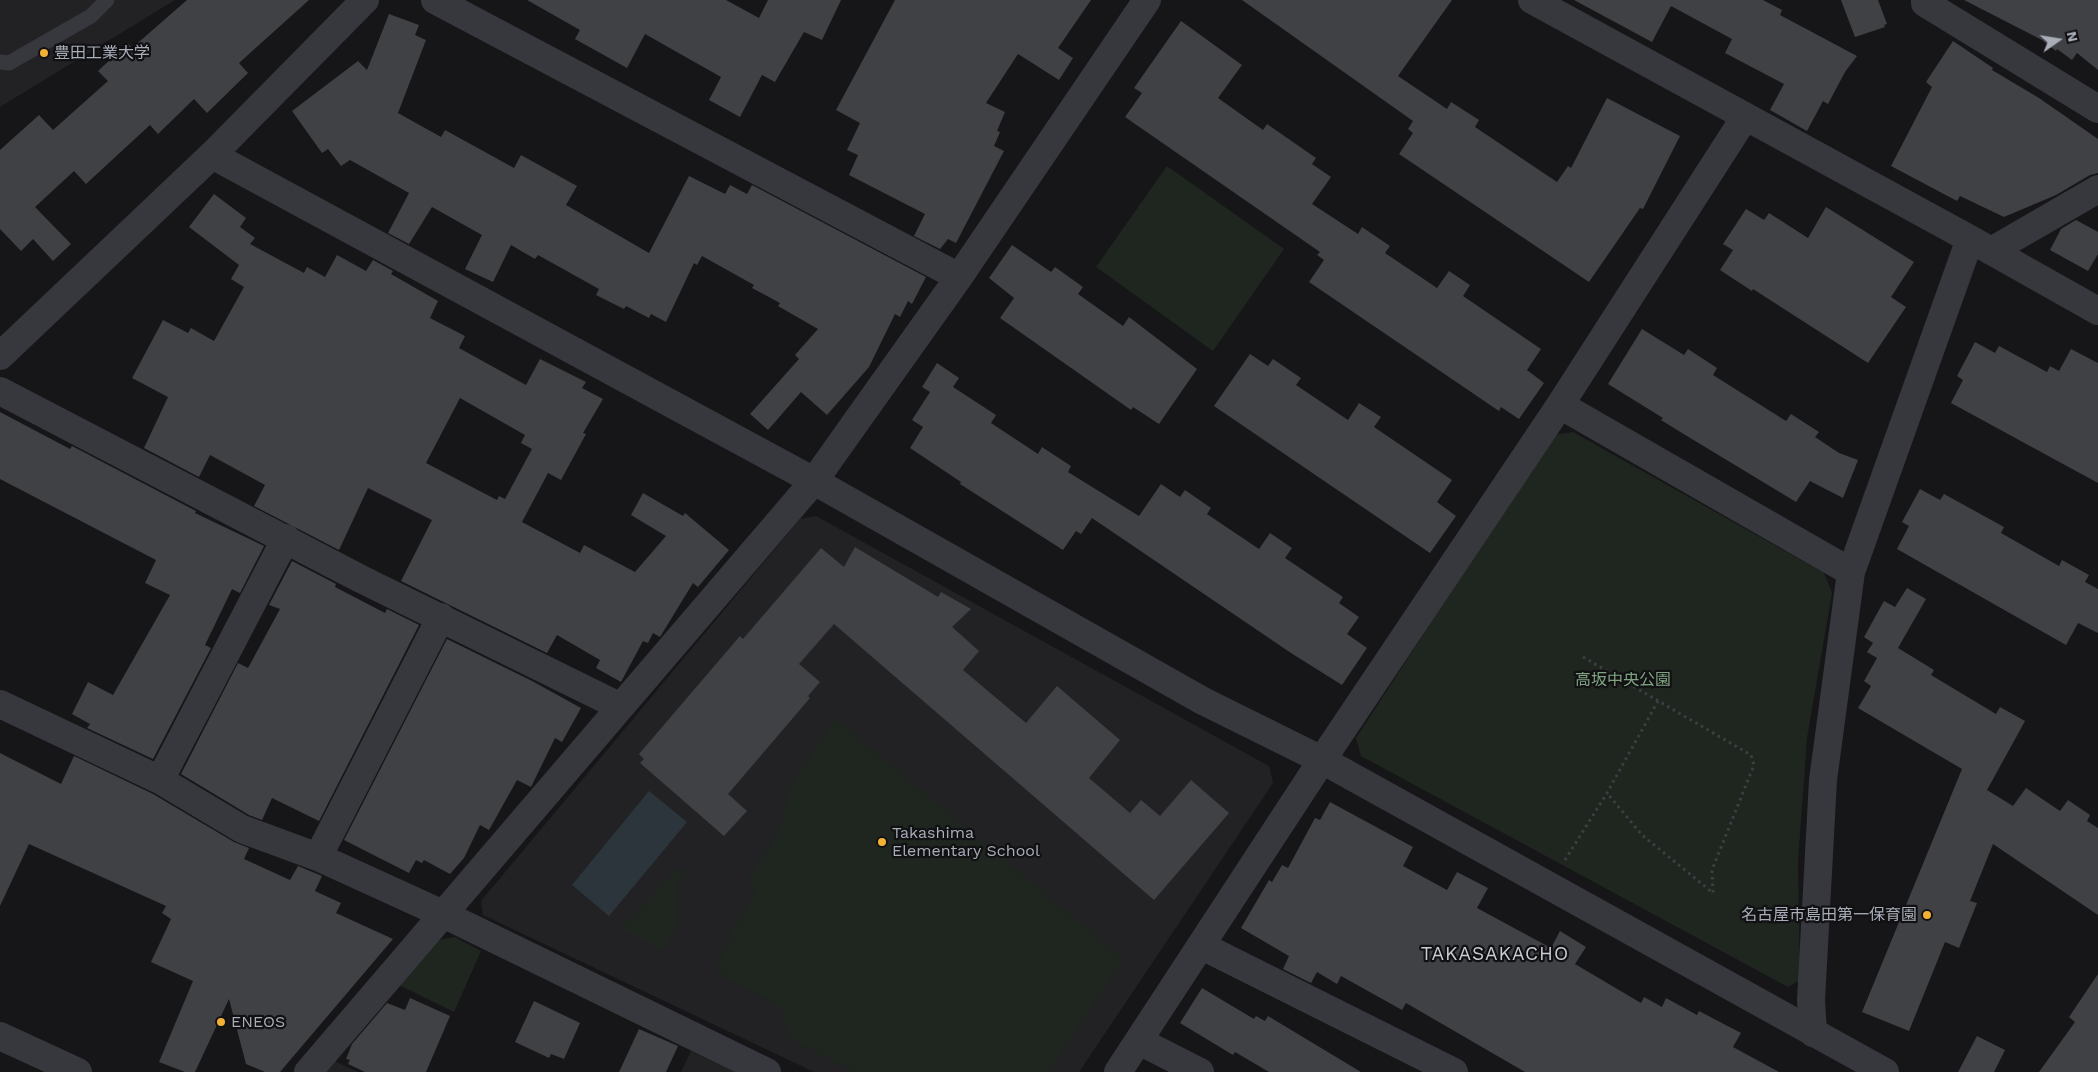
<!DOCTYPE html>
<html>
<head>
<meta charset="utf-8">
<style>
  body { margin:0 }
  #map { position:relative; width:2098px; height:1072px; overflow:hidden; background:#161618; font-family:"Work Sans",sans-serif }
  canvas { display:block }
  .north { position:absolute; left:2033px; top:15px; width:50px; height:50px; -webkit-text-stroke:4px #111113; paint-order:stroke; rotate:77deg; font-size:14px; font-weight:700; line-height:20px; text-align:center; color:#a8adb8 }
  .north::after { content:''; display:block; margin:auto; width:18px; height:22px; background:#a8adb8; clip-path:polygon(50% 0,100% 100%,50% 72%,0 100%) }
</style>
</head>
<body>
<div id="map">
<canvas width="2098" height="1072"></canvas>
<div class="north">N</div>
</div>
<script>
const ctx = document.querySelector('canvas').getContext('2d');
ctx.lineJoin = 'round';
function fill(path, color) { ctx.fillStyle = color; ctx.fill(path, 'evenodd'); }
function strokePath(path, color, width, dash) { ctx.strokeStyle = color; ctx.lineWidth = width; ctx.lineCap = dash ? 'butt' : 'round'; ctx.setLineDash(dash || []); ctx.stroke(path); }
function write(font, color, halo, rows, align = 'center') {
  ctx.font = font + ' "Work Sans","Noto Sans JP",sans-serif'; ctx.lineWidth = 4.5; ctx.setLineDash([]); ctx.textBaseline = 'middle'; ctx.strokeStyle = halo; ctx.fillStyle = color; for (const [text, x, y, turn = 0] of rows) {
    ctx.save(); ctx.translate(x, y); ctx.rotate((+turn || 0) * Math.PI / 180); ctx.textAlign = isNaN(turn) ? turn : align; if (halo) ctx.strokeText(text, 0, 0); ctx.fillText(text, 0, 0); ctx.restore();
  }
}
const built = new Path2D(`
  M 0,0 L 175,0 L 0,107 Z
  M 816,516 L 1269,766 L 1273,783 L 1079,1072 L 814,1072 L 483,915 L 481,901 L 800,519 Z
  M 691,1051 L 736,1072 L 681,1072 Z
  M 334,1061 L 358,1072 L 324,1072 Z`);
const green = new Path2D(`
  M 1167,166 L 1284,249 L 1213,351 L 1096,267 Z
  M 1573,432 L 1824,573 L 1832,593 L 1807,738 L 1798,862 L 1800,980 L 1788,987 L 1361,756 L 1356,738 L 1553,435 Z
  M 836,719 L 1123,959 L 1048,1072 L 855,1072 L 791,1039 L 781,1008 L 715,970 L 734,929 L 755,892 L 749,877 L 780,830 L 791,786 Z
  M 677,869 L 685,870 L 678,885 L 679,925 L 662,950 L 621,929 Z
  M 455,937 L 481,951 L 454,1012 L 399,985 L 439,940 Z`);
const water = new Path2D(`
  M 649,791 L 687,822 L 609,916 L 572,885 Z`);
const building = new Path2D(`
  M 187,0 L 309,0 L 239,63 L 248,73 L 207,113 L 194,99 L 158,134 L 150,125 L 86,184 L 74,171 L 35,207 L 71,244 L 53,261 L 33,239 L 21,251 L 0,229 L 0,150 L 39,115 L 53,130 L 108,81 L 98,71 L 128,43 L 132,48 Z
  M 527,0 L 726,0 L 759,18 L 768,0 L 841,0 L 822,40 L 804,32 L 775,82 L 762,75 L 740,117 L 709,100 L 721,77 L 645,34 L 627,68 L 575,39 L 580,30 Z
  M 895,0 L 1091,0 L 1058,48 L 1073,58 L 1059,80 L 1018,54 L 986,103 L 1005,112 L 997,131 L 1000,132 L 994,146 L 1004,151 L 956,243 L 948,239 L 940,249 L 914,236 L 925,214 L 849,175 L 858,155 L 847,150 L 860,123 L 836,110 Z
  M 1242,0 L 1452,0 L 1398,76 L 1447,109 L 1451,102 L 1479,120 L 1475,127 L 1557,182 L 1568,166 L 1571,168 L 1607,98 L 1680,136 L 1643,209 L 1640,208 L 1589,282 L 1399,154 L 1413,133 L 1408,129 L 1413,121 Z
  M 1574,0 L 1763,0 L 1782,10 L 1780,15 L 1857,56 L 1845,72 L 1828,104 L 1823,101 L 1807,131 L 1770,110 L 1784,84 L 1725,53 L 1732,39 L 1671,6 L 1652,42 Z
  M 1841,0 L 1878,0 L 1887,24 L 1884,25 L 1885,27 L 1855,37 Z
  M 1964,0 L 2098,0 L 2098,70 L 2077,53 L 2072,60 L 2057,49 L 2056,51 L 2042,40 Z
  M 389,14 L 419,25 L 415,35 L 426,40 L 398,113 L 441,137 L 445,130 L 514,168 L 521,155 L 577,186 L 566,205 L 649,253 L 689,176 L 725,194 L 730,185 L 747,194 L 752,185 L 926,277 L 912,304 L 908,301 L 900,317 L 895,314 L 869,367 L 827,415 L 801,392 L 768,430 L 750,414 L 799,359 L 795,355 L 818,329 L 778,306 L 780,303 L 752,288 L 754,285 L 702,256 L 697,265 L 694,263 L 666,322 L 651,314 L 649,318 L 626,306 L 624,309 L 596,295 L 599,289 L 538,255 L 535,259 L 511,245 L 493,282 L 465,269 L 482,235 L 432,207 L 409,244 L 388,233 L 409,193 L 350,160 L 341,166 L 328,149 L 322,153 L 292,111 L 358,61 L 367,70 Z
  M 1181,21 L 1242,65 L 1218,98 L 1263,130 L 1267,124 L 1316,158 L 1312,164 L 1331,177 L 1312,204 L 1358,234 L 1362,227 L 1390,246 L 1385,253 L 1437,288 L 1449,271 L 1470,285 L 1463,296 L 1541,349 L 1527,370 L 1544,383 L 1519,419 L 1501,407 L 1499,411 L 1309,282 L 1324,260 L 1317,255 L 1320,252 L 1125,117 L 1142,93 L 1134,88 Z
  M 1953,41 L 1993,68 L 1992,70 L 2039,98 L 2098,139 L 2098,173 L 2090,175 L 2056,195 L 2004,217 L 1960,196 L 1957,201 L 1891,166 L 1932,87 L 1926,82 Z
  M 214,194 L 246,218 L 240,227 L 255,238 L 250,244 L 304,273 L 307,267 L 325,277 L 337,255 L 366,271 L 373,260 L 393,271 L 391,274 L 438,301 L 430,318 L 465,336 L 459,348 L 526,385 L 540,359 L 586,382 L 582,388 L 603,399 L 583,433 L 586,434 L 561,480 L 548,473 L 522,522 L 580,553 L 584,545 L 635,572 L 666,536 L 631,515 L 643,493 L 683,516 L 685,513 L 729,550 L 698,587 L 693,583 L 660,637 L 653,633 L 648,643 L 643,641 L 621,682 L 596,668 L 600,660 L 557,635 L 547,653 L 401,581 L 432,520 L 368,488 L 339,550 L 254,506 L 265,485 L 210,455 L 199,477 L 144,448 L 168,397 L 132,378 L 163,320 L 188,333 L 191,328 L 214,341 L 244,287 L 231,279 L 239,265 L 189,227 ZM 460,398 L 525,435 L 521,443 L 532,449 L 505,499 L 499,496 L 497,500 L 426,463 Z
  M 1826,207 L 1914,262 L 1891,297 L 1906,307 L 1868,363 L 1753,289 L 1752,291 L 1720,270 L 1733,250 L 1723,244 L 1746,209 L 1764,220 L 1769,213 L 1808,238 Z
  M 2076,220 L 2098,232 L 2098,254 L 2088,271 L 2050,250 L 2061,229 Z
  M 1012,245 L 1051,272 L 1055,267 L 1083,287 L 1078,294 L 1123,326 L 1129,317 L 1197,369 L 1159,424 L 1133,407 L 1131,410 L 1000,318 L 1014,298 L 989,278 Z
  M 1642,329 L 1684,355 L 1688,349 L 1717,368 L 1713,375 L 1786,421 L 1791,414 L 1819,432 L 1815,437 L 1839,453 L 1858,460 L 1843,498 L 1810,481 L 1796,502 L 1682,433 L 1661,420 L 1663,418 L 1608,384 Z
  M 1975,342 L 1995,353 L 1999,346 L 2047,372 L 2050,366 L 2059,371 L 2071,349 L 2098,363 L 2098,483 L 1951,403 L 1963,380 L 1957,376 Z
  M 1250,354 L 1268,366 L 1273,359 L 1301,378 L 1296,385 L 1348,420 L 1359,403 L 1381,417 L 1374,427 L 1452,480 L 1437,502 L 1456,516 L 1430,553 L 1214,406 Z
  M 937,363 L 959,378 L 953,387 L 996,415 L 991,423 L 1038,454 L 1042,447 L 1071,466 L 1068,472 L 1139,516 L 1161,484 L 1180,497 L 1185,490 L 1211,508 L 1207,514 L 1259,549 L 1270,533 L 1292,548 L 1285,558 L 1343,597 L 1339,603 L 1359,617 L 1347,634 L 1367,648 L 1342,685 L 1291,653 L 1092,518 L 1081,534 L 1076,531 L 1063,550 L 960,484 L 961,482 L 910,448 L 923,427 L 912,420 L 930,392 L 922,387 Z
  M 0,412 L 70,449 L 72,446 L 196,511 L 195,513 L 264,546 L 240,593 L 232,589 L 205,645 L 211,648 L 153,759 L 87,728 L 90,724 L 72,714 L 88,682 L 113,695 L 170,595 L 145,583 L 156,560 L 0,479 Z
  M 1920,489 L 1940,500 L 1944,494 L 2004,527 L 2001,533 L 2059,566 L 2062,560 L 2089,575 L 2085,582 L 2098,589 L 2098,633 L 2078,623 L 2066,645 L 1897,549 L 1909,526 L 1902,522 Z
  M 855,547 L 938,597 L 941,592 L 971,609 L 952,627 L 979,651 L 963,670 L 1026,723 L 1057,686 L 1120,740 L 1089,778 L 1130,813 L 1141,800 L 1160,816 L 1191,780 L 1229,813 L 1154,900 L 834,624 L 799,664 L 820,682 L 808,696 L 810,698 L 728,794 L 747,811 L 724,836 L 640,763 L 644,759 L 639,754 L 740,636 L 743,639 L 821,548 L 844,567 Z
  M 292,561 L 336,584 L 335,587 L 385,613 L 387,609 L 419,625 L 319,821 L 272,798 L 262,820 L 249,815 L 181,774 L 238,663 L 248,668 L 280,609 L 269,605 Z
  M 1907,588 L 1926,599 L 1898,648 L 1934,670 L 1931,675 L 1996,714 L 2000,707 L 2025,721 L 1987,790 L 2013,806 L 2026,788 L 2060,811 L 2068,800 L 2090,815 L 2087,821 L 2098,828 L 2098,915 L 1993,844 L 1970,901 L 1977,903 L 1959,948 L 1945,942 L 1909,1031 L 1862,1012 L 1962,769 L 1858,708 L 1871,686 L 1864,681 L 1877,658 L 1867,652 L 1873,643 L 1864,637 L 1884,601 L 1895,607 Z
  M 447,639 L 532,681 L 581,708 L 562,742 L 555,738 L 531,787 L 517,780 L 489,830 L 480,825 L 464,858 L 450,874 L 424,860 L 422,863 L 416,860 L 409,873 L 344,840 Z
  M 0,753 L 61,784 L 74,756 L 153,794 L 234,842 L 249,848 L 244,859 L 290,880 L 298,866 L 322,876 L 315,891 L 341,903 L 336,913 L 393,939 L 280,1072 L 265,1072 L 246,1064 L 229,999 L 195,1072 L 185,1072 L 159,1062 L 193,981 L 151,962 L 171,919 L 162,913 L 166,906 L 29,844 L 0,906 Z
  M 1330,802 L 1413,847 L 1403,866 L 1447,890 L 1457,872 L 1488,888 L 1477,908 L 1551,948 L 1560,931 L 1586,947 L 1575,964 L 1641,1003 L 1644,997 L 1662,1007 L 1666,998 L 1697,1015 L 1699,1011 L 1741,1033 L 1733,1047 L 1779,1072 L 1525,1072 L 1406,1003 L 1402,1010 L 1341,976 L 1337,984 L 1317,972 L 1311,983 L 1283,969 L 1289,956 L 1241,928 L 1269,880 L 1272,882 L 1282,865 L 1288,868 L 1315,818 L 1320,820 Z
  M 2098,974 L 2098,1072 L 2039,1072 L 2075,1022 L 2069,1017 Z
  M 1202,988 L 1254,1019 L 1256,1016 L 1265,1021 L 1268,1016 L 1361,1072 L 1269,1072 L 1235,1052 L 1233,1055 L 1180,1023 Z
  M 410,998 L 450,1016 L 426,1072 L 365,1072 L 348,1064 L 350,1060 L 346,1059 L 352,1044 L 387,1003 L 405,1010 Z
  M 534,1001 L 580,1023 L 564,1059 L 551,1054 L 549,1058 L 515,1042 Z
  M 639,1029 L 678,1046 L 666,1072 L 619,1072 Z
  M 1977,1036 L 2005,1050 L 1994,1072 L 1958,1072 Z`);
const path = new Path2D(`
  M 1583,657 L 1751,755 L 1754,765 L 1712,870 L 1713,893 L 1642,835 L 1607,793
  M 1565,860 L 1607,793 L 1658,701`);
const service = new Path2D(`
  M 0,62 L 9,63 L 91,16 L 107,0`);
const minor = new Path2D(`
  M 435,0 L 959,277
  M 1532,0 L 1970,239 L 2098,311
  M 1925,0 L 1925,3 L 2098,109
  M 212,155 L 814,481 L 1203,701 L 1322,760
  M 1991,251 L 2098,189
  M 0,391 L 361,579 L 619,706
  M 1560,405 L 1851,572
  M 0,704 L 160,780 L 242,829 L 318,857 L 445,915 L 767,1072
  M 160,780 L 286,538
  M 318,857 L 441,617
  M 1202,946 L 1454,1072
  M 1813,1033 L 1811,1000 L 1823,780 L 1851,572 L 1970,239
  M 1139,1041 L 1200,1072
  M 308,1072 L 814,481 L 959,277 L 1147,0
  M 1118,1072 L 1322,760 L 1560,405 L 1745,117`);
const tertiary = new Path2D(`
  M 0,356 L 212,155 L 365,0
  M 1322,760 L 1885,1072
  M 0,1036 L 78,1072`);
const markers = [
  [44,53,5,"#f2b134"],
  [882,842,5,"#f2b134"],
  [1927,915,5,"#f2b134"],
  [221,1022,5,"#f2b134"]
];
const poiNames = [
  ["豊田工業大学",54,53],
  ["Takashima",892,833],
  ["Elementary School",892,851],
  ["名古屋市島田第一保育園",1917,915,"right"],
  ["ENEOS",231,1022]
];
const parkNames = [
  ["高坂中央公園",1623,680]
];
const quarterNames = [
  ["TAKASAKACHO",1495,954]
];
fill(built, '#222225');
fill(green, '#1e261f');
fill(water, '#2c353c');
fill(building, '#404145');
strokePath(path, '#3d3f44', 3, [2.5, 4]);
strokePath(service, '#37383d', 15);
strokePath(minor, '#37383d', 28);
strokePath(tertiary, '#37383d', 28);
for (const [x, y, r, color] of markers) { const dot = new Path2D(); dot.arc(x, y, r, 0, 2 * Math.PI); ctx.fillStyle = color; ctx.fill(dot); strokePath(dot, '#111113', 2); }
write('16px', '#a8adb8', '#111113', poiNames, 'left');
write('16px', '#7fa381', '#111113', parkNames);
ctx.letterSpacing = '1px';
write('19px', '#c9ccd4', '#111113', quarterNames);
ctx.letterSpacing = '0px';
</script>
</body>
</html>
